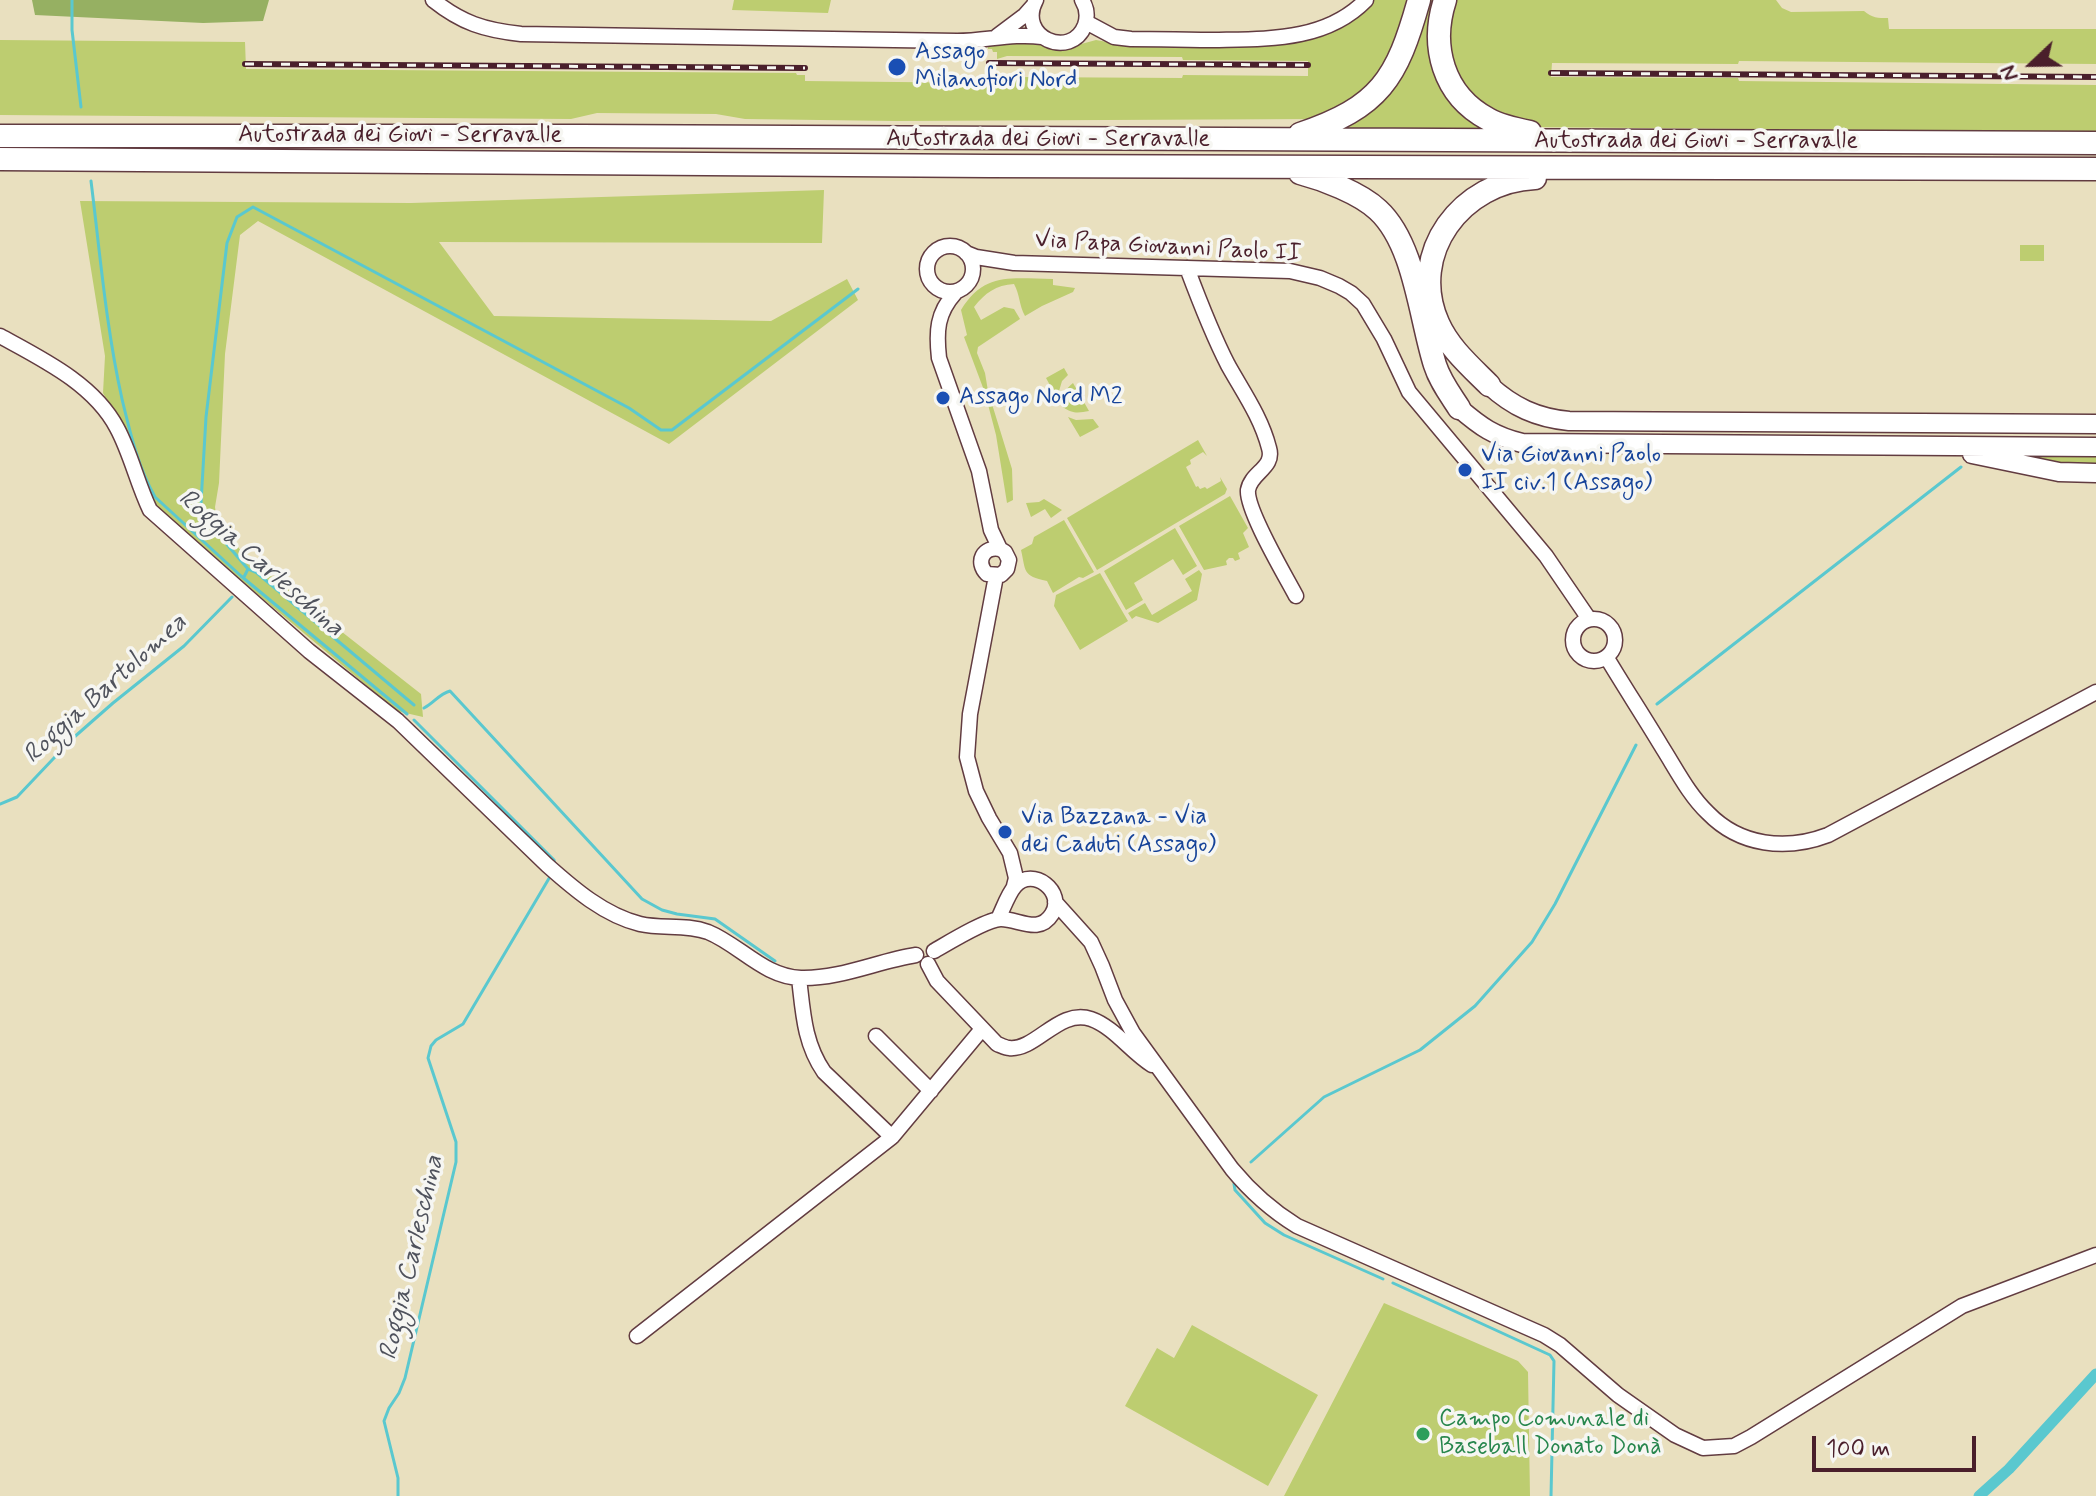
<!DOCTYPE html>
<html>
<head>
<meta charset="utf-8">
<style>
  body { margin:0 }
  #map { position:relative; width:2096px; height:1496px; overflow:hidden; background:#e9e0bf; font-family:Mynerve,sans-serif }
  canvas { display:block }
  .north { position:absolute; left:1992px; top:24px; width:80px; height:80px; -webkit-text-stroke:6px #f6f6f2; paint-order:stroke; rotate:248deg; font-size:22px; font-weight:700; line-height:32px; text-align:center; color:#4a1f2b }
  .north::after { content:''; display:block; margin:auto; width:28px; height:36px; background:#4a1f2b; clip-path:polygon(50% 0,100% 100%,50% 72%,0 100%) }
  .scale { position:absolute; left:1812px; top:1436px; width:164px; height:36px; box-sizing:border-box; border:4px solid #4a1f2b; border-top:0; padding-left:10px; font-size:24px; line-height:28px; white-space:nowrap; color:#4a1f2b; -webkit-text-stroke:6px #f6f6f2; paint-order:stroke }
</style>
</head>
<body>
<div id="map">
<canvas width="2096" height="1496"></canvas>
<div class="north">N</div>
<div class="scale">100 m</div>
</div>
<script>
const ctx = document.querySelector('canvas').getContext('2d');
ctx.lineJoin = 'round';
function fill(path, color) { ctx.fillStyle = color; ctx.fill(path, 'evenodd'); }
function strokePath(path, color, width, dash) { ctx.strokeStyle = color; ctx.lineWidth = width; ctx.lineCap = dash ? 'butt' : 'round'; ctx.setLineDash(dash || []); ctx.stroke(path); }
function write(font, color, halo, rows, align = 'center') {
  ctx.font = font + ' Mynerve,sans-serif'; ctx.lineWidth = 7; ctx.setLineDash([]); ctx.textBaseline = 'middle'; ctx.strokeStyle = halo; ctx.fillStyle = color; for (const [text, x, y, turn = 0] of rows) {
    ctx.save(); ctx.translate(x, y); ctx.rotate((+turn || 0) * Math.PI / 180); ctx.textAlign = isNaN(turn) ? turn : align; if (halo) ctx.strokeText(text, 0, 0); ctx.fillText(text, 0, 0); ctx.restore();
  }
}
const green = new Path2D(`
  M 734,0 L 831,0 L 828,13 L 732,10 Z
  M 1374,0 L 1413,0 L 1401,42 L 1367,93 L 1316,119 L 895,121 L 745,119 L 716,114 L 597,113 L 571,119 L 0,115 L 0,40 L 245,42 L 246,69 L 796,73 L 797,75 L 805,75 L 805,81 L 989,83 L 989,81 L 996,81 L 997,78 L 1015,78 L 1016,77 L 1182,78 L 1183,75 L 1308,76 L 1308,61 L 1183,60 L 1182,57 L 1007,56 L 997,59 L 997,52 L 993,52 L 992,49 L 988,49 L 988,45 L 1015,39 L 1036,42 L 1056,49 L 1063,49 L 1096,40 L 1124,45 L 1271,46 C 1311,42 1344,27 1374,0 Z
  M 1424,0 L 1439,0 L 1433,30 L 1485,128 L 1349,128 L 1348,124 Z
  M 1450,0 L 1776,0 L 1782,8 L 1791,12 L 1864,11 C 1872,18 1878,18 1888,18 L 1889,29 L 2096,29 L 2096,64 L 1739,61 L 1738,64 L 1552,63 L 1551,77 L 1738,78 L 1739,81 L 2096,85 L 2096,132 L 1527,127 L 1484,113 L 1447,62 Z
  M 824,190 L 822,243 L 439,242 L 494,316 L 771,321 L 847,279 L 858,300 L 669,444 L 258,221 L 240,235 L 225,354 L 219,483 L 215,507 L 217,521 L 242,552 L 258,566 L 421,694 L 423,717 L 397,711 L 165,517 L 144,487 L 123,428 L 103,393 L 105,356 L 80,201 L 411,203 Z
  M 2020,245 L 2044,245 L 2044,261 L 2020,261 Z
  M 1053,279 L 1053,285 L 1075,288 L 1073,292 L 1042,306 L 1025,316 C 1019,305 1020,295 1014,284 C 996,285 985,293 974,307 L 981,320 L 1004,307 L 1014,309 L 1020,319 L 978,347 L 977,353 L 985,373 L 988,391 L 1012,469 L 1013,500 L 1007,503 L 996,435 L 985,393 L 964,337 L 967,335 L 961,310 C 985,271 1012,279 1053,279 Z
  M 1064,368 L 1068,375 L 1062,381 L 1057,398 L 1046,378 Z
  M 1073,383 L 1089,411 C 1079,413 1072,414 1063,407 C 1060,398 1065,389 1073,383 Z
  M 1068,417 L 1076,420 L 1093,419 L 1099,427 L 1080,437 Z
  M 1198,440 L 1207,456 L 1203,452 L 1190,460 L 1191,464 L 1186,467 L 1196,487 L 1198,486 L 1200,489 L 1205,487 L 1207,489 L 1221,481 L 1220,477 L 1227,489 L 1225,494 L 1097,570 L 1067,518 Z
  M 2014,453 L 2096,455 L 2096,465 C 2066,464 2043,462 2014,453 Z
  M 1230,496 L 1248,528 L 1243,533 L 1249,547 L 1238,553 L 1240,559 L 1235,561 L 1233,558 L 1229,558 L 1226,561 L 1227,565 L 1204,570 L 1179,526 Z
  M 1044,499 L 1062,510 L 1051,518 L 1045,509 L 1031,517 L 1026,503 L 1039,502 Z
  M 1064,520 L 1094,572 L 1083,578 L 1079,577 L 1053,593 L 1047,581 C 1022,576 1026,571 1021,550 L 1032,544 L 1034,537 Z
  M 1175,528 L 1197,566 L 1183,575 L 1173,559 L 1134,583 L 1143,600 L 1126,610 L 1104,571 Z
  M 1199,570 L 1202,574 L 1197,600 L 1158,623 L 1136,616 L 1132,619 L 1128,613 L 1145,603 L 1152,615 L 1192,591 L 1185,579 Z
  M 1100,573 L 1128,621 L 1080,650 L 1054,606 L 1056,595 Z
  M 1384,1303 L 1518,1361 L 1528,1372 L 1530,1496 L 1284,1496 Z
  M 1192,1325 L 1318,1395 L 1268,1486 L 1125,1406 L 1157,1348 L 1174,1358 Z`);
const forest = new Path2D(`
  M 32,0 L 269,0 L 263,21 L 203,23 L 35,15 Z`);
const stream = new Path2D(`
  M 72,0 L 72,30 L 81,107
  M 91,181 C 100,253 106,327 122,399 C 130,432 138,467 155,497 L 241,576 L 407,714
  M 248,569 L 212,527 L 201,503 L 206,417 L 227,243 L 237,217 L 253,207 L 629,408 L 661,430 L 672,430 L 858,289
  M 244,577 L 248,569 L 257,573 L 414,705
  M 1657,704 L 1961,467
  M 424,708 C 434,703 439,694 450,691 L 642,899 L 662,910 L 677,914 L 715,919 L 775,961
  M 414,720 L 554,860 L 555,866
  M 0,804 L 17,797 L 72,739 L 113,703 L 184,646 L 232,597
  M 1251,1162 L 1324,1097 L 1420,1050 L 1475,1006 L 1532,942 L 1555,904 L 1636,745
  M 1234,1184 L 1235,1190 L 1265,1223 L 1284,1235 L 1383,1279
  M 1393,1283 L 1550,1355 L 1554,1361 L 1551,1496
  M 398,1496 L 398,1478 L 384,1421 L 389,1408 L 399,1393 L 405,1378 L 456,1162 L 456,1142 L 428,1058 L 431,1046 L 436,1040 L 463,1024 L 551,875`);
const canal = new Path2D(`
  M 1979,1496 L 2009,1469 L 2096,1374`);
const minor = new Path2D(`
  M 433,0 C 462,23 484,30 521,34 L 957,41 C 986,41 1013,33 1042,37
  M 1036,0 C 1016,37 1071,61 1085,25 C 1088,16 1087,8 1082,0
  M 1086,22 L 1114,37 L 1131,39 C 1160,39 1190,40 1219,40 C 1271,39 1327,40 1366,0
  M 997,36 L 1025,15 L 1033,6
  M927 269a23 23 0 1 1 46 0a23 23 0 1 1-46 0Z
  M 966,253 L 976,257 L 1014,263 L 1290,271 L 1320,278 L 1339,286 L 1351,293 L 1363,304 L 1384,339 L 1409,392 L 1546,556 L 1589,619
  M 1187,268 C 1199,300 1212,334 1228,365 C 1243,392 1261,417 1269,448 C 1275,468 1251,472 1248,490 C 1246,510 1285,575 1296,596
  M 955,293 C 937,313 936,331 939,358 L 979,471 L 991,530 L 1000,549 L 1005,552 L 1009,560 L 1007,569 L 1001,575 L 987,574 C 975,562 983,546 1000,549
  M 0,336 C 42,359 94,384 117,428 C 131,454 137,483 150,510 L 309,651 L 398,721 L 547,865 C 574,889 604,915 640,924 C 662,929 686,924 708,932 C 740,945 764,977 801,978 C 840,979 878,961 916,955
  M 996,576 L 970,714 L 967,757 L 976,791 L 989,818 L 1010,853 L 1016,878 L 1014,886
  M1573 640a21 21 0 1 1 42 0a21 21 0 1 1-42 0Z
  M 1607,658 C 1625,688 1644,717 1662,747 C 1676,769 1689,795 1708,813 C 1740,846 1786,851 1828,835 L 2096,692
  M 1055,902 L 1091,942 L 1102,966 L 1115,1000 L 1133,1033 L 1232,1169 C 1251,1192 1271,1210 1297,1226 L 1544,1335 L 1560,1345 L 1618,1395 L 1675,1435 L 1703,1448 L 1734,1446 L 1751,1437 L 1962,1306 L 2096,1255
  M 934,951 C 948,943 987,919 1001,919 C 1019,919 1039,935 1052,914 C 1066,892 1033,866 1015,886 C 1008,894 1003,909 998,919
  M 928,964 L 937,981 L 997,1044 C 1000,1045 1006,1048 1009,1048 C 1036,1051 1059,1008 1091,1019 C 1114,1027 1131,1052 1152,1065
  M 799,978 C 803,1012 804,1043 824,1072 L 892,1137 L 982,1029
  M 876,1036 L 931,1091
  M 637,1336 L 892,1137`);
const major = new Path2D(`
  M 1489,385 C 1513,407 1537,418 1569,421 L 2096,424
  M 1459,408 C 1481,427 1494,436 1522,443 L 2096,447
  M 1972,454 L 2059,472 L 2096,473`);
const highway = new Path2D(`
  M 1445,0 C 1430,46 1443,95 1488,119 C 1500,126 1515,129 1530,132
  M 1300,134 C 1380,107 1397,79 1419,0
  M 0,136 L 580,136 L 2096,143
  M 0,159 L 989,166 L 2096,169
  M 1300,173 C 1323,179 1360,193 1378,210 C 1415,244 1420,318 1435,365 C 1440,381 1450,394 1459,408
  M 1489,385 C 1470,366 1449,348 1438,323 C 1407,253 1462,181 1535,178`);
const rail = new Path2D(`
  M 989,63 L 1308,65
  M 245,64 L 805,68
  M 1551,73 L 2096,77`);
const markers = [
  [897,67,10,"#1a4fb4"],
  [943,398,8,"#1a4fb4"],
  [1465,470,8,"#1a4fb4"],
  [1005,832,8,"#1a4fb4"],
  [1423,1434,8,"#2e9e5b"]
];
const transitNames = [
  ["Assago",915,53],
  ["Milanofiori Nord",915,81],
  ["Assago Nord M2",959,398],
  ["Via Giovanni Paolo",1481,456],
  ["II civ.1 (Assago)",1481,484],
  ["Via Bazzana - Via",1021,818],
  ["dei Caduti (Assago)",1021,846]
];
const streetNames = [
  ["Autostrada dei Giovi - Serravalle",400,136],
  ["Autostrada dei Giovi - Serravalle",1048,140],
  ["Autostrada dei Giovi - Serravalle",1696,142],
  ["Via Papa Giovanni Paolo II",1168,248,3]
];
const leisureNames = [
  ["Campo Comunale di",1439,1420],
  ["Baseball Donato Donà",1439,1448]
];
const waterNames = [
  ["Roggia Carleschina",260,564,41],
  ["Roggia Bartolomea",106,690,-42],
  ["Roggia Carleschina",413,1258,-77]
];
fill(green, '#bdcd70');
fill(forest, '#96b062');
strokePath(stream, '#5ac8cf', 3);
strokePath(canal, '#5ac8cf', 11);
strokePath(minor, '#623c41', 17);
strokePath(major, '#623c41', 21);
strokePath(highway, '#623c41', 25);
strokePath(minor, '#fff', 14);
strokePath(major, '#fff', 18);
strokePath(highway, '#fff', 22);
strokePath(rail, '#4a1f2b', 6);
strokePath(rail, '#f6f6f2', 3, [9]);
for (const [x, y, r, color] of markers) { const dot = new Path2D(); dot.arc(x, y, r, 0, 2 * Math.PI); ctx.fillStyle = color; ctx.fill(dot); strokePath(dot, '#f6f6f2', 3); }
write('24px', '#164399', '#f6f6f2', transitNames, 'left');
write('24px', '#4a1f2b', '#f6f6f2', streetNames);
write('24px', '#27864d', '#f6f6f2', leisureNames, 'left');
write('italic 26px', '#4f525c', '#f6f6f2', waterNames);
</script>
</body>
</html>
